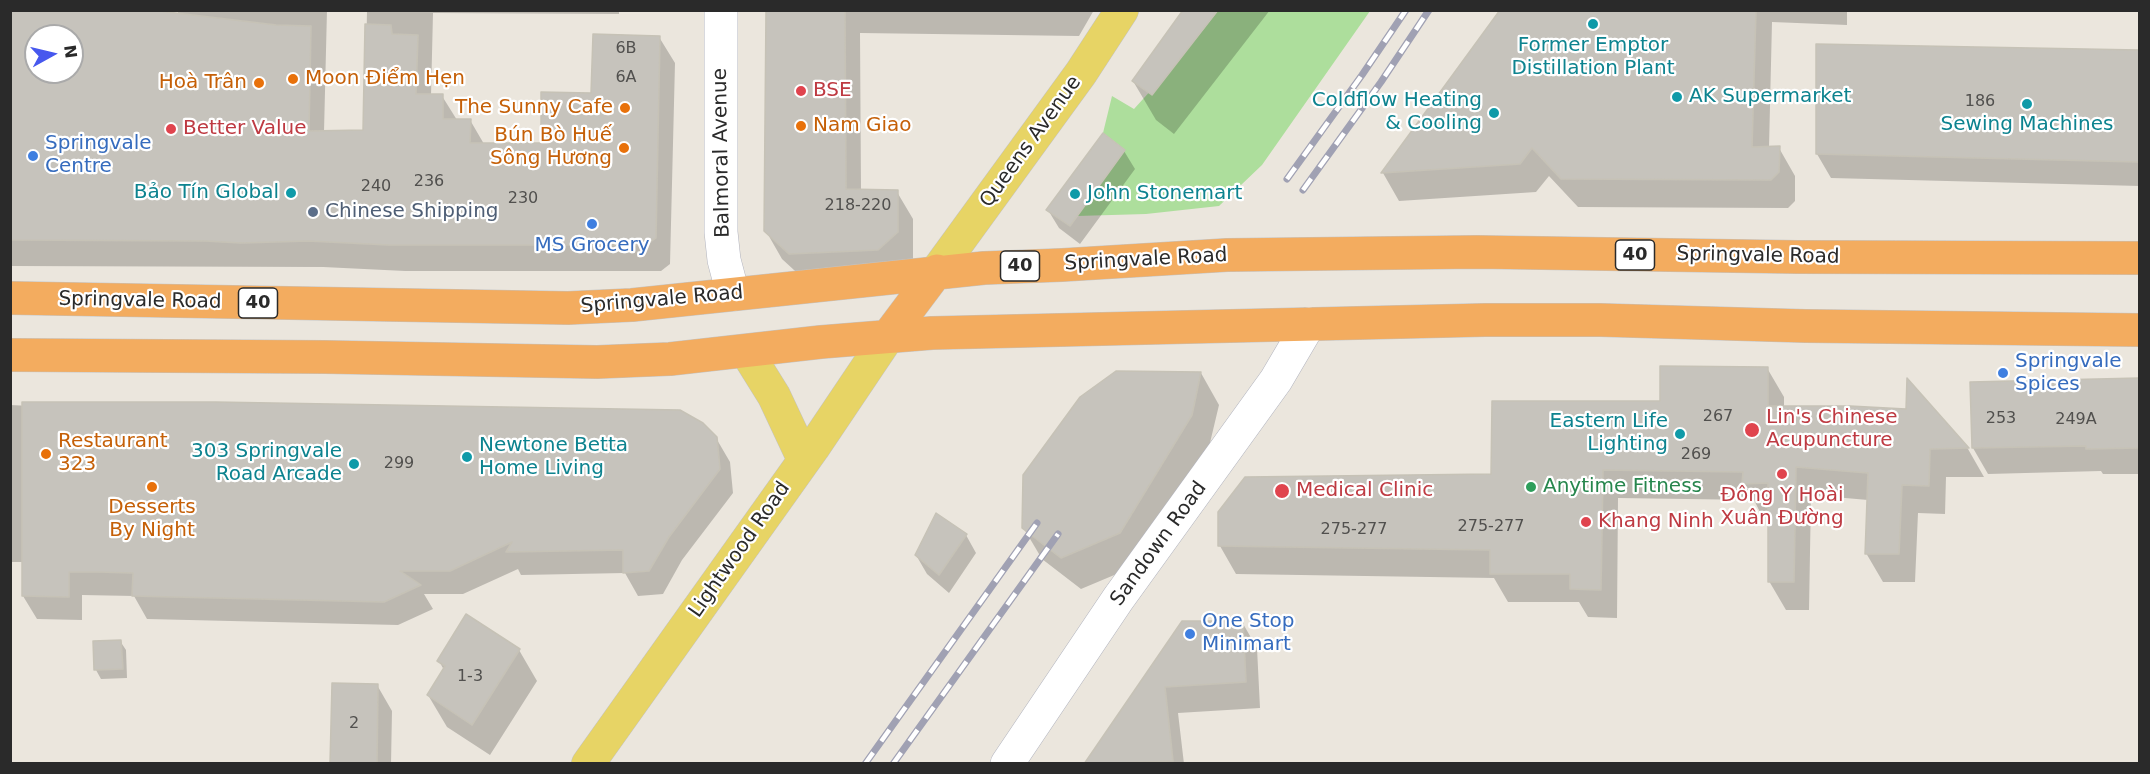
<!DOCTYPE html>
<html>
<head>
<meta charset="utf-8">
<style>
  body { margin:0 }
  #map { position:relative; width:2150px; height:774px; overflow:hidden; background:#ebe6dd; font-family:"DejaVu Sans",sans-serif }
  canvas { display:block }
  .frame { position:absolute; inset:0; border:12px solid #2a2a2a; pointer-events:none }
  .north { position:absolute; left:24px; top:24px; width:60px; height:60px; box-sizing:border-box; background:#fff; border:2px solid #aaa; border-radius:50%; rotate:82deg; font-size:16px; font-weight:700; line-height:24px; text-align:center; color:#2a2a2a }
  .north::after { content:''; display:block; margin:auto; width:21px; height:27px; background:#4758ee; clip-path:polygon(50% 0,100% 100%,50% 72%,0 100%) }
</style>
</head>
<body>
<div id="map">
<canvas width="2150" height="774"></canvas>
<div class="frame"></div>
<div class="north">N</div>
</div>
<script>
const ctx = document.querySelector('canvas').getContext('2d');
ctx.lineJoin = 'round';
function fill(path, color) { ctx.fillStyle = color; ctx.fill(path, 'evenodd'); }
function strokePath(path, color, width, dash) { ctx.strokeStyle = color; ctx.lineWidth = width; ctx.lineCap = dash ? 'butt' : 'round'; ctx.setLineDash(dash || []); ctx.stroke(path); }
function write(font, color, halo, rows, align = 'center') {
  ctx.font = font + ' "DejaVu Sans",sans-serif'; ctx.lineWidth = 4.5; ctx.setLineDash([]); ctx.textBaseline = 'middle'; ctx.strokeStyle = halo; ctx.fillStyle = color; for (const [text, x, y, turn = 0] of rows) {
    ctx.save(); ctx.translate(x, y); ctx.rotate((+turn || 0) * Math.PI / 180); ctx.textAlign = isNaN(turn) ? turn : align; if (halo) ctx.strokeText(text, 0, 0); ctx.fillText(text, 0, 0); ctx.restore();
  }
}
const green = new Path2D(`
  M 1218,11 L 1370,11 L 1262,165 L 1219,206 L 1146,214 L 1077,216 L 1125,150 L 1103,133 L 1112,96 L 1134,109 L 1182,56 Z`);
const shadow = new Path2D(`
  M 10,10 L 178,16 L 178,10 L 327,10 L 324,132 L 365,131 L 367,10 L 619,10 L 619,14 L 433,13 L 431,96 L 442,96 L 457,120 L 470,120 L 484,144 L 542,145 L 592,94 L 659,37 L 675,63 L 670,264 L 661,271 L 405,271 L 323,267 L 10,266 ZM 36,36 L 72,36 L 72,72 L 36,72 Z
  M 768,10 L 1094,10 L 1079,36 L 860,33 L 861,191 L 897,192 L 913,219 L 913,260 L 806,281 L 782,259 L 766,231 Z
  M 1185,10 L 1270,10 L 1174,134 L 1156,120 L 1133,81 Z
  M 1502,10 L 1847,10 L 1847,25 L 1772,22 L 1769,148 L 1779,148 L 1795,176 L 1795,201 L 1788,208 L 1578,207 L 1549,176 L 1536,192 L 1399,201 L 1383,173 Z
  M 1817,45 L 2140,52 L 2140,186 L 1831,178 L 1817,154 Z
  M 1124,151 L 1135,169 L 1080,244 L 1059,228 L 1048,210 Z
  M 1767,368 L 1784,397 L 1784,407 L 1907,411 L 1908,381 L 1968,449 L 1984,477 L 1946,477 L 1945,514 L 1918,513 L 1915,582 L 1883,582 L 1866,553 L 1868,500 L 1811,495 L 1809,610 L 1786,610 L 1769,581 L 1770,511 L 1760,512 L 1754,500 L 1618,498 L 1617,618 L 1588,617 L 1579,602 L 1508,602 L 1494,578 L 1236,574 L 1220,546 L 1493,475 L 1661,402 Z
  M 1201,373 L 1219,405 L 1209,447 L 1138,565 L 1081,589 L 1042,559 L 1023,527 Z
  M 2140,380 L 2140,474 L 2103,474 L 2101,471 L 1988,474 L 1973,448 L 1971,384 Z
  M 10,405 L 716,438 L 730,462 L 733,493 L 682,560 L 663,594 L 638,596 L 625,573 L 521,575 L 518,569 L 463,594 L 424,594 L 433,609 L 398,625 L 147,619 L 134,596 L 82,595 L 82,620 L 37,619 L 23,596 L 24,562 L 10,562 Z
  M 966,535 L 976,553 L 949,593 L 927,574 L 916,555 Z
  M 1242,622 L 1257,648 L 1260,708 L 1178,713 L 1184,764 L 1086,764 L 1183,623 Z
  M 120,641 L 126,650 L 127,678 L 101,679 L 96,670 Z
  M 519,650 L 537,681 L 490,755 L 447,727 L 428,695 L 444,670 L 439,661 Z
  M 10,678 L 11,679 L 12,764 L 10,764 Z
  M 377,685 L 392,711 L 391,764 L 332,764 Z`);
const building = new Path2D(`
  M 10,10 L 151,10 L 276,25 L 311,26 L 309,131 L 363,130 L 365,24 L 391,25 L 392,34 L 418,35 L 416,94 L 443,94 L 443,119 L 471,119 L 470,143 L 541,143 L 541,92 L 591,93 L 593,34 L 660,36 L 656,238 L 646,245 L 389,245 L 308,241 L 241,243 L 205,241 L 10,240 ZM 36,36 L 72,36 L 72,72 L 36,72 Z
  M 766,10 L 845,10 L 846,189 L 898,190 L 898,232 L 878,250 L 789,254 L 764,231 Z
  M 1183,10 L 1218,10 L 1152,95 L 1132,81 Z
  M 1500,10 L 1756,10 L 1752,147 L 1780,146 L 1779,172 L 1771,180 L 1561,179 L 1532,148 L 1520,164 L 1381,173 Z
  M 1816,44 L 2139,50 L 2139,162 L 1816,154 Z
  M 1103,133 L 1125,150 L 1070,226 L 1046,210 Z
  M 1660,366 L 1768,367 L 1768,406 L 1850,406 L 1906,409 L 1907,378 L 1969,448 L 1930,449 L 1929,486 L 1902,485 L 1899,554 L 1865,554 L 1868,473 L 1796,467 L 1794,582 L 1768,582 L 1768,483 L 1742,484 L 1743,472 L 1603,470 L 1601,590 L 1570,589 L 1570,574 L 1490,574 L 1490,550 L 1218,546 L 1218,512 L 1245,477 L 1491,474 L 1492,401 L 1660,401 Z
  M 1116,371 L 1201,372 L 1192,415 L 1120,533 L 1061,558 L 1022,528 L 1023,475 L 1080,397 Z
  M 2139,378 L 2139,448 L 2086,449 L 2086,446 L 1972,448 L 1970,382 Z
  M 22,402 L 215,402 L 680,410 L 703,423 L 717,437 L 720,469 L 669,537 L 649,571 L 623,573 L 623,550 L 506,552 L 512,542 L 450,571 L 400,571 L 421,585 L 384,602 L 132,596 L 133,573 L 99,572 L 69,572 L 69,597 L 22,596 Z
  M 936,513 L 967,534 L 939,575 L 915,555 Z
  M 466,614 L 520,649 L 472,725 L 427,695 L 445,666 L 437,661 Z
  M 1182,621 L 1243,621 L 1246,682 L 1165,687 L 1173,761 L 1084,764 Z
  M 121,640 L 123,669 L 94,670 L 93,641 Z
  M 332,683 L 378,684 L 377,764 L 330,764 Z`);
const minor = new Path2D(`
  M 721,10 L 721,232 L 724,260 L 733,294
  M 1007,764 L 1118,599 L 1276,380 L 1309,324`);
const major = new Path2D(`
  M 937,271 L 1081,73 L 1122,10
  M 746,351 L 774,396 L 804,460
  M 588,764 L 813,448 L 889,335`);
const highway = new Path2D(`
  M 10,298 L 568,308 L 632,305 L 984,268 L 1062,265 L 1227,255 L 1477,252 L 1798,257 L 2140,258
  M 889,335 L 937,271
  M 10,355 L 325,357 L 597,362 L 670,359 L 821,342 L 932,333 L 1485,320 L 1600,320 L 1806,326 L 2140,330`);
const rail = new Path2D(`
  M 1287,179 L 1362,75 L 1406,10
  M 1303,190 L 1381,82 L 1429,10
  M 865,764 L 1037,523
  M 893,764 L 1058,534`);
const markers = [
  [1593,24,6,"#0f9aa8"],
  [293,79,6,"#e8710a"],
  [259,83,6,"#e8710a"],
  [801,91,6,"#e0444e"],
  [1677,97,6,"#0f9aa8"],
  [2027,104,6,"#0f9aa8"],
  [625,108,6,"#e8710a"],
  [1494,113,6,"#0f9aa8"],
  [801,126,6,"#e8710a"],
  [171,129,6,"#e0444e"],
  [624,148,6,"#e8710a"],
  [33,156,6,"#3f7fe0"],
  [291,193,6,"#0f9aa8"],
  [1075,194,6,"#0f9aa8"],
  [313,212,6,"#5c6f8a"],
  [592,224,6,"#3f7fe0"],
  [2003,373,6,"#3f7fe0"],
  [1752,430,8,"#e0444e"],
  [1680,434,6,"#0f9aa8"],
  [46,454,6,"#e8710a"],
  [467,457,6,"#0f9aa8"],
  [354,464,6,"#0f9aa8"],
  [1782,474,6,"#e0444e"],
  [152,487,6,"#e8710a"],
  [1531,487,6,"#2e9e5b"],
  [1282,491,8,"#e0444e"],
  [1586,522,6,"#e0444e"],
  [1190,634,6,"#3f7fe0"]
];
const numberNames = [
  ["6B",626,49],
  ["6A",626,78],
  ["186",1980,102],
  ["236",429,182],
  ["240",376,187],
  ["230",523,199],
  ["218-220",858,206],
  ["267",1718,417],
  ["253",2001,419],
  ["249A",2076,420],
  ["269",1696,455],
  ["299",399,464],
  ["275-277",1491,527],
  ["275-277",1354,530],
  ["1-3",470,677],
  ["2",354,724]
];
const shields = [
  [1635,255,39],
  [1020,266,39],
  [258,303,39]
];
const shieldNames = [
  ["40",1635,255],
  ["40",1020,266],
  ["40",258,303]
];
const cultureNames = [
  ["Former Emptor",1593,46,"center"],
  ["Distillation Plant",1593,69,"center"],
  ["AK Supermarket",1689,97,"left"],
  ["Coldflow Heating",1482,101],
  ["& Cooling",1482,124],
  ["Sewing Machines",2027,125,"center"],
  ["Bảo Tín Global",279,193],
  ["John Stonemart",1087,194,"left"],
  ["Eastern Life",1668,422],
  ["Lighting",1668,445],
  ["Newtone Betta",479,446,"left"],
  ["Home Living",479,469,"left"],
  ["303 Springvale",342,452],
  ["Road Arcade",342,475]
];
const foodNames = [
  ["Moon Điểm Hẹn",305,79],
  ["Hoà Trân",247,83,"right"],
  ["The Sunny Cafe",613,108,"right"],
  ["Nam Giao",813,126],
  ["Bún Bò Huế",612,136,"right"],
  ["Sông Hương",612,159,"right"],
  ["Restaurant",58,442],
  ["323",58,465],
  ["Desserts",152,508,"center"],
  ["By Night",152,531,"center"]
];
const healthNames = [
  ["BSE",813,91],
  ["Better Value",183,129],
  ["Lin's Chinese",1766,418],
  ["Acupuncture",1766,441],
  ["Medical Clinic",1296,491],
  ["Đông Y Hoài",1782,496,"center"],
  ["Xuân Đường",1782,519,"center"],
  ["Khang Ninh",1598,522]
];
const streetNames = [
  ["Queens Avenue",1031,142,-54],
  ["Balmoral Avenue",722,153,-91],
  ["Springvale Road",1758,256,1],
  ["Springvale Road",1146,260,-3],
  ["Springvale Road",662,300,-5],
  ["Springvale Road",140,301,1],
  ["Sandown Road",1159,544,-54],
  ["Lightwood Road",740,550,-55]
];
const shopNames = [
  ["Springvale",45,144],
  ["Centre",45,167],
  ["MS Grocery",592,246,"center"],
  ["Springvale",2015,362],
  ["Spices",2015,385],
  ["One Stop",1202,622],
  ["Minimart",1202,645]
];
const serviceNames = [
  ["Chinese Shipping",325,212]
];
const leisureNames = [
  ["Anytime Fitness",1543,487]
];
fill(green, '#adde9c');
fill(shadow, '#0003');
fill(building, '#c6c3bc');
strokePath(building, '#c6c2b6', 1.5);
strokePath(minor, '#b0b2bd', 34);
strokePath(major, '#c3c3c3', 34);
strokePath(highway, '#c3c3c3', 34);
strokePath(minor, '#fff', 33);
strokePath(major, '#e7d465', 33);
strokePath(highway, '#f3ac5f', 33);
strokePath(rail, '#a0a1b3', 7);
strokePath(rail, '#fff', 4.5, [14]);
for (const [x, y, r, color] of markers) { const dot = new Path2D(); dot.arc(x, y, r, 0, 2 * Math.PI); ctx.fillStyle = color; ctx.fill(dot); strokePath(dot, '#fff', 2); }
write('16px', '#51504e', null, numberNames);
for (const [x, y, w] of shields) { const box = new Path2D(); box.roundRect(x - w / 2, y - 15, w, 30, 4.5); ctx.fillStyle = '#fff'; ctx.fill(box); strokePath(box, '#2a2a2a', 1.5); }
write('bold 18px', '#2a2a2a', null, shieldNames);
write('20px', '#0d838f', '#fff', cultureNames, 'right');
write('20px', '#c56008', '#fff', foodNames, 'left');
write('20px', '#be3a42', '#fff', healthNames, 'left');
write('20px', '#2a2a2a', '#fff', streetNames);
write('20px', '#366cbe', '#fff', shopNames, 'left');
write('20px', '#4e5e75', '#fff', serviceNames, 'left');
write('20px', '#27864d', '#fff', leisureNames, 'left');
</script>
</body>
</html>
